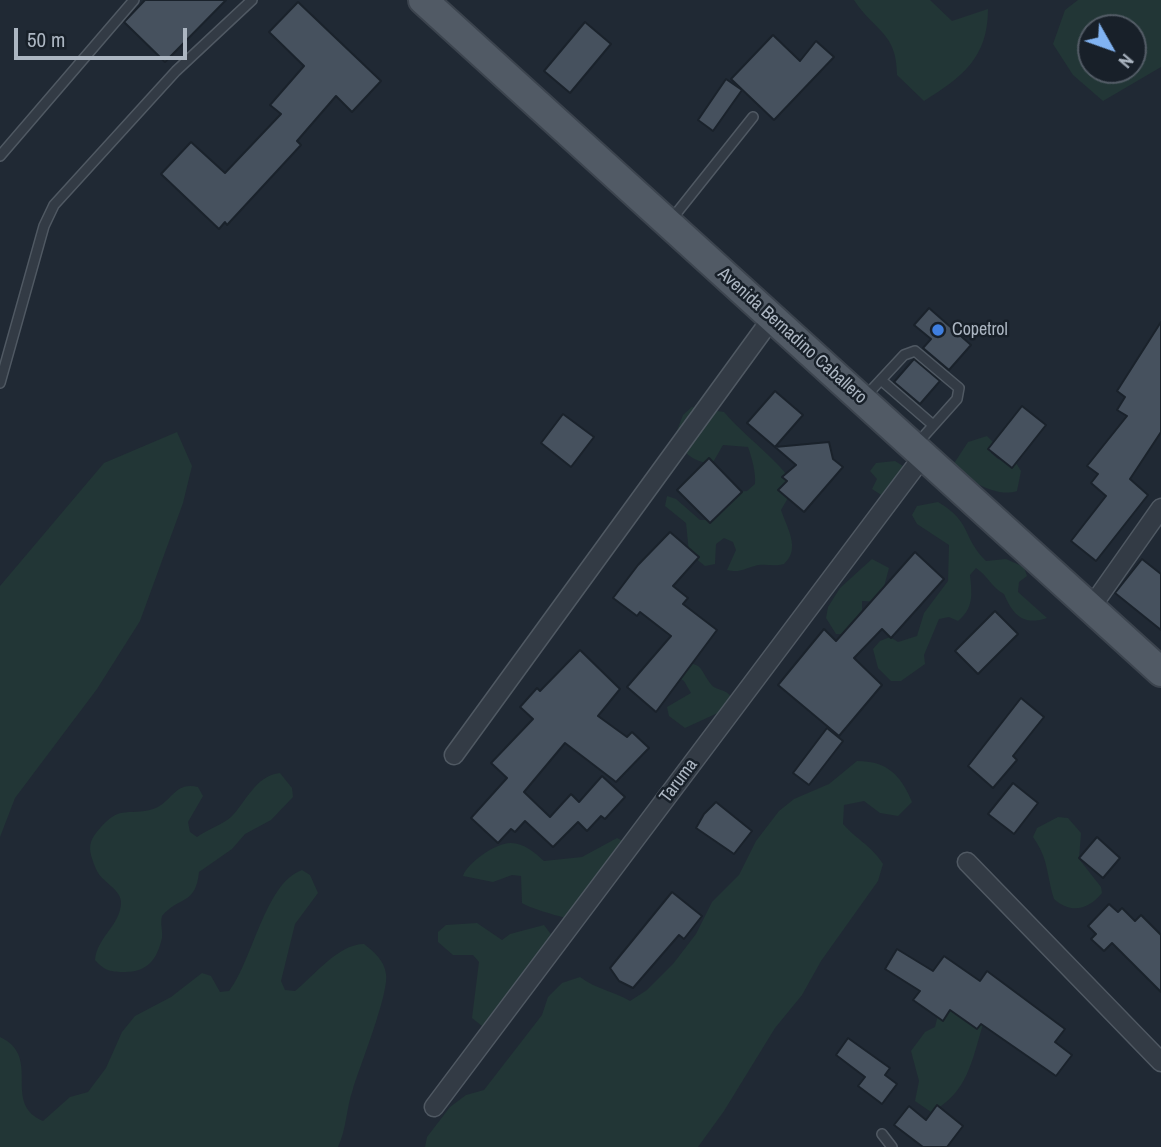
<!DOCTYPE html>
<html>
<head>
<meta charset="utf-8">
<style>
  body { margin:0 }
  #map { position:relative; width:1161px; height:1147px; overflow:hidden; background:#202934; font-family:"Archivo Narrow",sans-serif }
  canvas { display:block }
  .north { position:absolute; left:1077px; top:14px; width:70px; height:70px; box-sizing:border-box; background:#182029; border:2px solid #535c66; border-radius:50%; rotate:130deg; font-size:19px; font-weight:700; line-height:28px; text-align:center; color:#acb6c2 }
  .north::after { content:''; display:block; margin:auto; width:24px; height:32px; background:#81b3f2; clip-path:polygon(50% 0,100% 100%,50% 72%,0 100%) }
  .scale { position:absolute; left:14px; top:28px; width:173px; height:32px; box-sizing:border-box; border:4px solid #acb6c2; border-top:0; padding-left:9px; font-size:21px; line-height:24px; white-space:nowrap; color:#acb6c2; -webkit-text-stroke:5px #182029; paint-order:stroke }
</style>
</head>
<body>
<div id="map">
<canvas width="1161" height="1147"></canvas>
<div class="north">N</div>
<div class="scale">50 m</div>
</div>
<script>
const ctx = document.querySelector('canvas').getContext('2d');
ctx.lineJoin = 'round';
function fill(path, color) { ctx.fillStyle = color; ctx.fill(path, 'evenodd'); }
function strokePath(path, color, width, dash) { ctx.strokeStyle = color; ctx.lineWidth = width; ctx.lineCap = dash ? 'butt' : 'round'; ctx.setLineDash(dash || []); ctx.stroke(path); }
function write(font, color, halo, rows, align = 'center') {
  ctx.font = font + ' "Archivo Narrow",sans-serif'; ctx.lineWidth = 5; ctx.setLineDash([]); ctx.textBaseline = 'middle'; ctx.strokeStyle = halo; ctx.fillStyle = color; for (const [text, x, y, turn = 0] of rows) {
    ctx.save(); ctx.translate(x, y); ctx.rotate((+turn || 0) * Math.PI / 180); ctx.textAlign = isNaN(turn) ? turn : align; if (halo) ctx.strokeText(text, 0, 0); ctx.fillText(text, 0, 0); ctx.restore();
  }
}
const green = new Path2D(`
  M 854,0 L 930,0 L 952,21 L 988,9 C 988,58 962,77 924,101 L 897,75 C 897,32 874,31 854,0 Z
  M 1078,0 L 1161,0 L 1161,67 L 1103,101 L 1073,75 L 1053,44 L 1065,10 ZM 1091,28 L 1133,28 L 1133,70 L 1091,70 Z
  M 692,407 L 724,412 C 746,438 777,458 795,486 L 781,510 C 787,528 801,549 784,564 C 774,567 763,563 755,566 C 743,569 740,573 727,570 L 736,550 L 733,542 L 724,538 L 716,544 L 715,564 L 705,566 L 689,553 L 686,523 L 665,506 L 667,496 L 676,499 L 700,520 L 710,520 L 737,492 L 747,491 L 755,484 C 756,473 752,458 748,447 L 723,445 L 712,464 C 692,461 681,453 676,433 L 683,415 Z
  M 177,432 L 192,466 L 183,503 L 140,621 L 97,689 L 15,798 L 0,837 L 0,586 L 104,463 Z
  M 987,436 L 994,443 L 991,453 L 998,459 L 1016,463 L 1021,471 L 1017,491 C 996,498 967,480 953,465 L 968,442 Z
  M 895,461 L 903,466 L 905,476 L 889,500 L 872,489 L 877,479 L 870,471 L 876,463 Z
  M 938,502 C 973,523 961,536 986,561 L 1006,559 L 1024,567 L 1027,576 L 1019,582 L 1018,592 L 1047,618 C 1023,626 1013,615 1004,594 C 992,588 988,576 976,568 L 970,575 C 972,594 974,608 958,621 L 949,617 L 939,619 L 924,655 L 925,664 L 901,681 L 891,681 L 878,668 L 873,649 L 880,641 L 890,637 L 898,642 L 917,636 L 924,613 L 948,581 L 949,545 L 917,524 L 912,515 L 917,506 Z
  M 872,559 L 889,568 L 880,602 L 862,601 L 862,612 L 845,634 L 836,634 L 826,618 L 828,607 L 840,588 Z
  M 680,659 C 705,668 697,664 710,683 C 716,692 728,688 732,699 L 722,711 L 685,728 L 669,716 L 667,707 L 691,693 L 684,681 L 671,673 Z
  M 857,761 C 887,761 901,775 912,802 L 898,816 L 880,813 L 864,801 L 844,805 L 843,824 C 858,841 871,845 883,864 L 878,881 L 821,961 L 802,995 L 775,1028 L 724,1111 L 698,1147 L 425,1147 L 427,1137 L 450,1107 L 466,1095 L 484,1090 L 542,1015 L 548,997 L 562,983 L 580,977 C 596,989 613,991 630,1001 L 647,990 L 673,964 L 696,934 L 712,902 L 739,875 L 756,841 L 779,811 L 794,799 L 829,784 Z
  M 280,773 L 292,788 L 293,797 L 271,820 L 245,834 L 232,849 L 199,872 C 196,905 179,896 162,916 C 160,924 163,931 162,938 C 157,960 147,972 125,972 C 111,972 105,971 95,960 C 97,937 121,925 121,902 C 120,888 101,882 96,869 C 93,861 88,851 91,842 C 94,833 111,814 121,813 C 132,811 141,813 153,809 C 172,803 174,781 198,787 L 203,796 L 188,822 L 190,832 L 197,837 C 206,830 224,824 231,817 C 247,801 255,776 280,773 Z
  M 1058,817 L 1068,818 L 1081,833 L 1079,859 L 1101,887 L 1102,893 C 1088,910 1071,914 1054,899 C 1046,873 1049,860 1033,837 L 1037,828 Z
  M 617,838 L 625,842 L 597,875 L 601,885 L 567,918 C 560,917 527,907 522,903 L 521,876 L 512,875 L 493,882 L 463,876 C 467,863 497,842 511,843 C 524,843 535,853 544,861 L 582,857 Z
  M 302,870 L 310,875 L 318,893 L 295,924 L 281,981 L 285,990 L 295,991 C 314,976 338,944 364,944 C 374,952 384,960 386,974 C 389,994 360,1066 353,1089 C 346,1108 347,1128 338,1147 L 0,1147 L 0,1037 C 43,1057 1,1103 43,1121 L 70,1097 L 88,1092 L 106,1068 L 122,1032 L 135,1016 L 171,997 L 202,973 L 211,976 L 220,992 L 229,991 C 253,960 265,883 302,870 Z
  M 477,923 L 502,940 L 510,934 L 544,925 L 556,941 L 487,1030 L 472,1018 L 479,962 L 473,955 L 453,955 L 438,942 L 438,932 L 446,925 Z
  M 942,999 L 983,1024 C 972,1061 967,1094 931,1112 L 915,1101 L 919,1081 L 911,1051 L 925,1032 L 935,1027 Z`);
const building = new Path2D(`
  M 145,0 L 226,0 L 165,62 L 124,22 Z
  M 298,2 L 381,81 L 352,112 L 336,96 L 297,141 L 301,145 L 227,225 L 225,222 L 219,229 L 161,174 L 191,142 L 225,173 L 281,114 L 270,105 L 304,66 L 269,32 Z
  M 585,22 L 611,44 L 570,93 L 544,71 Z
  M 773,35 L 800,61 L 816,41 L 834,57 L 774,120 L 731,79 Z
  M 726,79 L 742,90 L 713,131 L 698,120 Z
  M 929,308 L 971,345 L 949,370 L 923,348 L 931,339 L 914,325 Z
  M 1161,322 L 1161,432 L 1130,479 L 1148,495 L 1096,561 L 1071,541 L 1106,496 L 1091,483 L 1098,474 L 1087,466 L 1127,416 L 1117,410 L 1125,397 L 1117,391 Z
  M 914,359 L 940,381 L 920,404 L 894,382 Z
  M 775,391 L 803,415 L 775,447 L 747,423 Z
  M 1022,406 L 1046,425 L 1012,468 L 988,449 Z
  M 563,414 L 594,437 L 571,467 L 541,443 Z
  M 829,442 L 833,459 L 843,467 L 804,512 L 778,490 L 787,481 L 782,477 L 796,465 L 775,447 Z
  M 709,458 L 742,492 L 710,523 L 677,490 Z
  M 670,532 L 699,557 L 673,586 L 688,598 L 683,604 L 717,630 L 656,712 L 627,687 L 671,636 L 640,612 L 637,616 L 613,598 L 638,565 Z
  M 915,552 L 944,579 L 891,638 L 882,629 L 854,658 L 882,685 L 839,736 L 778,685 L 824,629 L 836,641 Z
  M 1142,559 L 1161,574 L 1161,630 L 1115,593 Z
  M 995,611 L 1018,634 L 978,674 L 955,651 Z
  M 580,650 L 620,689 L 598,716 L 627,737 L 632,732 L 649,748 L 616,782 L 565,743 L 524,792 L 550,817 L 571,794 L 579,802 L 602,776 L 625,797 L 605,819 L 601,816 L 587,831 L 578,822 L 553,847 L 525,821 L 515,832 L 511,829 L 498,843 L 471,818 L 507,778 L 491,763 L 533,719 L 520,707 L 537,688 L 540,691 Z
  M 1021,698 L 1044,717 L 1013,756 L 1017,760 L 993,788 L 968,766 Z
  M 827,728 L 843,741 L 809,785 L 793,773 Z
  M 1013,783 L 1038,803 L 1014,834 L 988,814 Z
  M 716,802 L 752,831 L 734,854 L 696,828 L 704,814 Z
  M 1097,837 L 1120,858 L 1103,878 L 1079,858 Z
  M 672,892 L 702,916 L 684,939 L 679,935 L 633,988 L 619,981 L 610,968 Z
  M 1109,904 L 1118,912 L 1122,908 L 1135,921 L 1141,915 L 1161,935 L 1161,992 L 1112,943 L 1104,951 L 1091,939 L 1096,934 L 1088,926 Z
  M 897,949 L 933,971 L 944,956 L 980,981 L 987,971 L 1065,1029 L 1055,1042 L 1072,1055 L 1056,1076 L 981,1024 L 977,1029 L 950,1010 L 943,1021 L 913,1000 L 920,991 L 885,969 Z
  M 848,1038 L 890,1068 L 885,1075 L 897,1084 L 882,1104 L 858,1086 L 865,1077 L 836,1055 Z
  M 937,1105 L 963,1126 L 947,1147 L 923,1147 L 894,1125 L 909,1106 L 926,1120 Z`);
const service = new Path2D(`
  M 0,156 L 134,0
  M 671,220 L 753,117
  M 881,380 L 933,425
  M 0,383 L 44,226 L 54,205 L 176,71 L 252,0
  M 864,398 L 904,355 L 915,351 L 959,388 L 957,399 L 915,446
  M 882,1134 L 892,1147`);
const minor = new Path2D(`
  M 1092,606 L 1161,508
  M 454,755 L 772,318
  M 967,862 L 1161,1062
  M 434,1107 L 924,455`);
const primary = new Path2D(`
  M 423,0 L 1161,672`);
const markers = [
  [938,330,7,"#3f7fe0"]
];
const poiNames = [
  ["Copetrol",952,330]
];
const streetNames = [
  ["Avenida Bernadino Caballero",792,336,42],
  ["Taruma",679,781,-53]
];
fill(green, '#223636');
fill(building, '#46515e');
strokePath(building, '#1a222b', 2);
strokePath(service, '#505963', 12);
strokePath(minor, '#505963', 21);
strokePath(primary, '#3c444e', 32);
strokePath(service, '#333b45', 9);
strokePath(minor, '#333b45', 18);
strokePath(primary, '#515a65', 28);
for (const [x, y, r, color] of markers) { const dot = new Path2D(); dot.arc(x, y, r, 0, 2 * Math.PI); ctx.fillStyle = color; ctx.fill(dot); strokePath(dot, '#182029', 2.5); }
write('18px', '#acb6c2', '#182029', poiNames, 'left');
write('18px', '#acb6c2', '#182029', streetNames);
</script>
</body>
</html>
